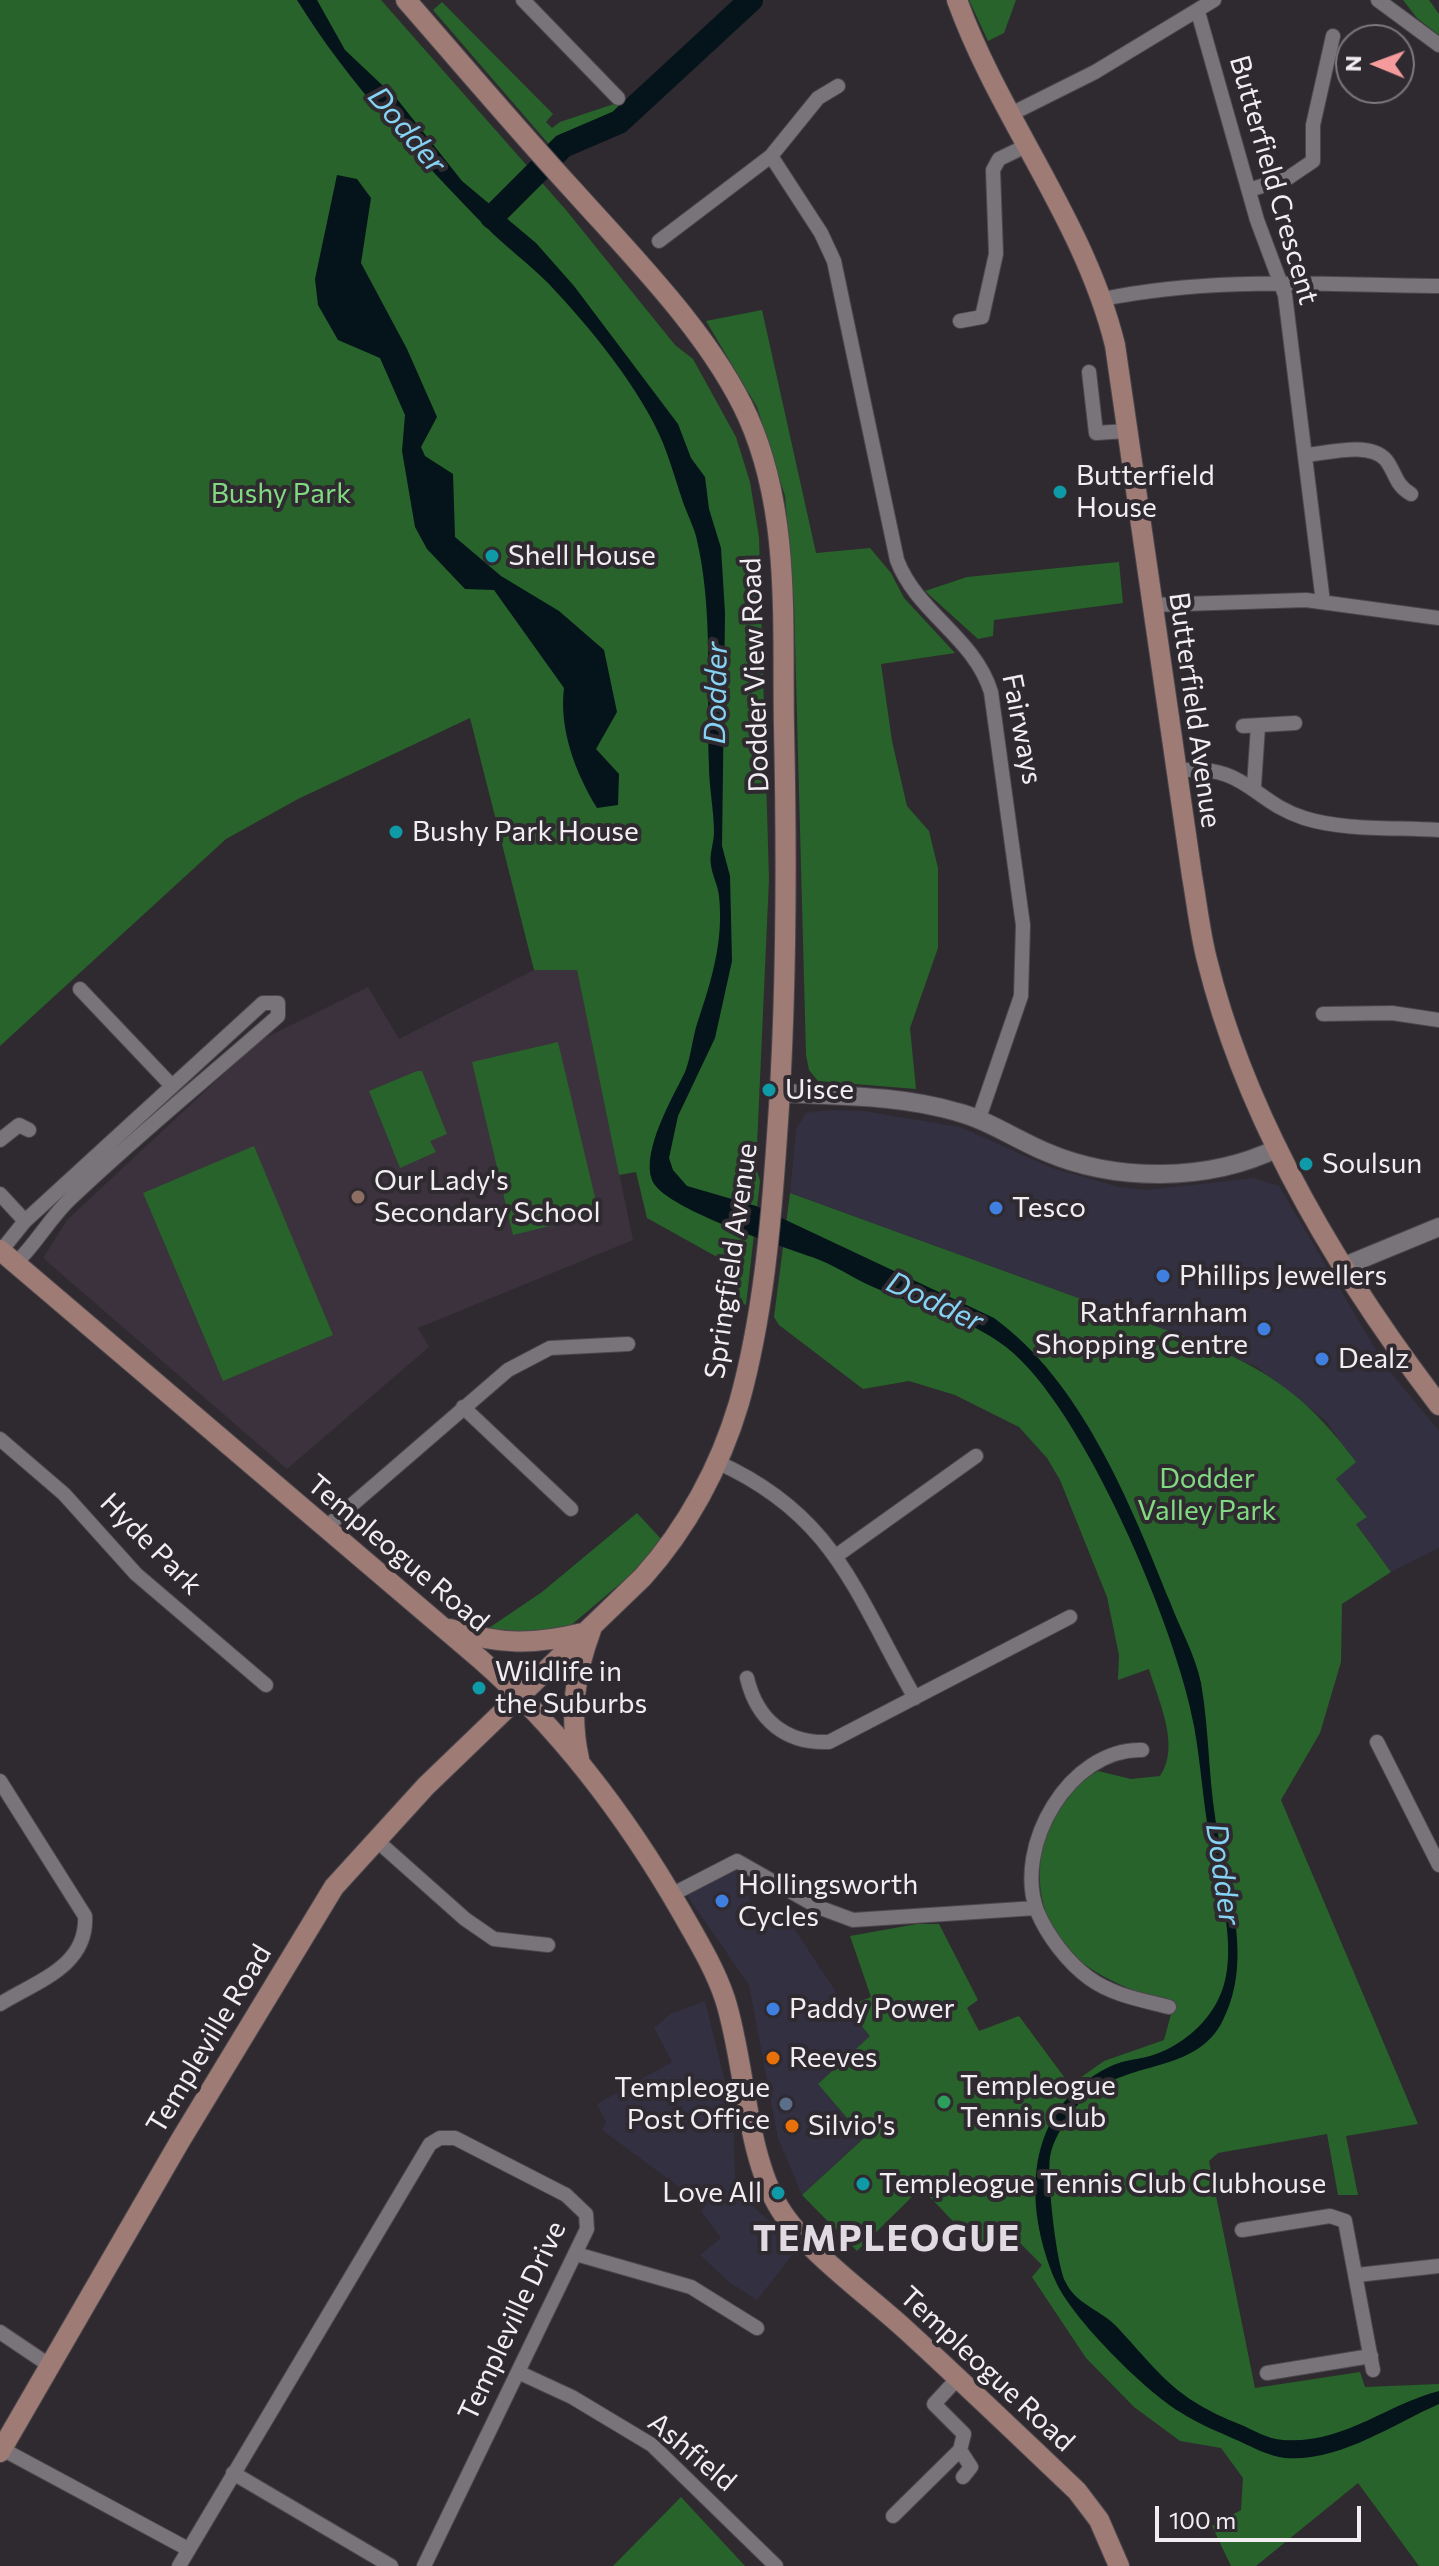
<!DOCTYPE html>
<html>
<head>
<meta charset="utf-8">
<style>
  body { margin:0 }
  #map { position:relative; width:1439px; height:2566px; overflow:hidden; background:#2f2a30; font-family:Commissioner,sans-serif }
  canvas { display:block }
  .north { position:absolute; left:1335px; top:24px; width:80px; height:80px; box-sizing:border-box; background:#2f2a30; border:2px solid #7d787d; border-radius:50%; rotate:271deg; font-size:22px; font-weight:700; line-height:32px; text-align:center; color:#f1edf1 }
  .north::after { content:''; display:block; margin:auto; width:28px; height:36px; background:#f59b9c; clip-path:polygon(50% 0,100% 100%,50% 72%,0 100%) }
  .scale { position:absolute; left:1155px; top:2506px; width:206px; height:36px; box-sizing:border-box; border:4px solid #f1edf1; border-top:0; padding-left:10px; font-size:24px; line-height:28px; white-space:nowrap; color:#f1edf1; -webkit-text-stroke:6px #2f2a30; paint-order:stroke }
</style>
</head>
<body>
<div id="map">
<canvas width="1439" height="2566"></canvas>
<div class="north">N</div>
<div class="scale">100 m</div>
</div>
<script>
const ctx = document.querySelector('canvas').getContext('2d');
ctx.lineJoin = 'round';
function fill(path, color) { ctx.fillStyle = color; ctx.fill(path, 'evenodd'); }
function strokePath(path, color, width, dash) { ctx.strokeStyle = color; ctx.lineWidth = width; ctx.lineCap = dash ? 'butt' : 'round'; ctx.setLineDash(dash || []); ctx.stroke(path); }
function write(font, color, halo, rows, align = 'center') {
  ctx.font = font + ' Commissioner,sans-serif'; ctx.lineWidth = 8; ctx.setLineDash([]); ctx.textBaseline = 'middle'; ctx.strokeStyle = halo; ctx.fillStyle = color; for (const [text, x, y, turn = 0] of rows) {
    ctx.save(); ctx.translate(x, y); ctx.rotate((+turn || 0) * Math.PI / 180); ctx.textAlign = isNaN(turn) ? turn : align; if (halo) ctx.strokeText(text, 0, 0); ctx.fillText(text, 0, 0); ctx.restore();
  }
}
const commercial = new Path2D(`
  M 828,1110 L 863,1111 L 960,1127 L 1052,1168 L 1119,1187 L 1147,1190 L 1253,1178 L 1279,1186 L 1386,1367 L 1439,1431 L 1439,1548 L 1391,1572 L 1356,1523 L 1367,1516 L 1336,1479 L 1355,1462 L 1326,1421 L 1257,1367 L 1210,1346 L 790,1193 L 796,1129 L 806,1113 Z
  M 739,1869 L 753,1909 L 748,1913 L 749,1922 L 781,1909 L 850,2013 L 871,2036 L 818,2084 L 863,2138 L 802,2195 L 778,2138 L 749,1985 L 686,1894 Z
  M 705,2001 L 733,2115 L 735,2176 L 745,2199 L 798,2248 L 757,2300 L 729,2282 L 700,2255 L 721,2238 L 701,2211 L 705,2206 L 602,2130 L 606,2122 L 597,2104 L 672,2062 L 654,2028 L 670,2014 Z`);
const built = new Path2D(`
  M 534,970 L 577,970 L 633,1240 L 418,1328 L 429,1347 L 287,1469 L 43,1258 L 67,1220 L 259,1041 L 368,987 L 399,1039 Z`);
const green = new Path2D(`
  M 0,0 L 381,0 L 566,210 L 675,345 L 693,359 L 736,437 L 750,482 L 759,537 L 769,879 L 756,1168 L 760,1181 L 746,1305 L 735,1301 L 737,1280 L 726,1262 L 647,1218 L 636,1172 L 619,1175 L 577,970 L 534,970 L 470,718 L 298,799 L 226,839 L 0,1046 Z
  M 969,0 L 1016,0 L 1004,33 L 988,41 Z
  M 1403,0 L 1429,0 L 1439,14 L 1439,35 L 1417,18 Z
  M 442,2 L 553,114 L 546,122 L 552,128 L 560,122 L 620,102 L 617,120 L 572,136 L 553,149 L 433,10 Z
  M 762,310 L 816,553 L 870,548 L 891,573 L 904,598 L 955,653 L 881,664 L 892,741 L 907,806 L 929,831 L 938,868 L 938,948 L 910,1028 L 916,1089 L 818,1081 L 809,1070 L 806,1055 L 794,603 L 785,496 L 757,407 L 706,321 Z
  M 1119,562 L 1123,603 L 994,620 L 993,636 L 978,639 L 925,591 L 967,577 Z
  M 558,1042 L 599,1214 L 513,1235 L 472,1062 Z
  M 417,1071 L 422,1071 L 447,1134 L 430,1141 L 436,1152 L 400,1168 L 369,1091 Z
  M 254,1146 L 333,1335 L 223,1381 L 143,1193 Z
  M 790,1193 L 1210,1346 C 1277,1375 1313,1404 1356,1462 L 1336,1479 L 1367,1517 L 1356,1524 L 1391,1572 L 1342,1604 L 1341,1662 L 1320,1733 L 1281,1800 L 1418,2124 L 1346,2136 L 1358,2195 L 1338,2195 L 1327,2134 L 1218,2153 L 1209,2161 L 1255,2388 L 1360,2372 L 1365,2387 L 1439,2384 L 1439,2566 L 1419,2566 L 1358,2483 L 1256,2566 L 1231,2566 L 1212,2526 L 1241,2510 L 1243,2478 L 1221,2448 L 1180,2441 L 1134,2407 L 1086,2358 L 1032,2277 L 1042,2265 L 1009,2232 L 993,2243 L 973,2242 L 921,2188 L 857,2251 L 802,2195 L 864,2138 L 818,2084 L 870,2036 L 846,2007 L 871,1997 L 850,1936 L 917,1924 L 939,1924 L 978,2000 L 967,2008 L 979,2031 L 1019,2016 L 1070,2085 L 1104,2061 L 1164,2040 L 1174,2003 C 1143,1995 1110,1983 1084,1964 C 1017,1915 1030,1810 1098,1771 L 1131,1779 L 1160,1776 C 1181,1746 1158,1700 1149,1669 L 1118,1680 L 1119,1655 L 1107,1597 L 1060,1480 L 1047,1458 L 1019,1427 L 955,1395 L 909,1381 L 863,1389 L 779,1325 L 774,1317 Z
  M 637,1513 L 662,1540 L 641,1566 L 563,1632 L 480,1634 L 542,1592 Z
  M 681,2497 L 745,2566 L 613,2566 Z`);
const water = new Path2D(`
  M 297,0 L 317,0 L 345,50 L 397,99 L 462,181 L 536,243 L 574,286 L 678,424 L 691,458 L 705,477 L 709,509 L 721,548 L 725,613 L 722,846 L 730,876 L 732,961 L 715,1038 L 678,1116 L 669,1158 L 673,1170 L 687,1186 L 756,1206 L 994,1318 C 1082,1382 1130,1503 1170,1602 C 1180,1629 1195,1654 1201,1683 C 1210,1734 1208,1788 1219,1839 C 1231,1900 1253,1965 1221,2024 C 1188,2082 1107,2053 1066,2121 C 1059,2132 1052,2144 1050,2157 C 1047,2179 1056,2261 1065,2281 C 1076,2305 1102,2310 1118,2328 C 1162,2376 1175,2398 1239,2424 C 1254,2430 1267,2439 1283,2440 C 1344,2444 1385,2405 1439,2391 L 1439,2404 C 1391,2425 1340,2462 1285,2458 C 1269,2456 1254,2448 1239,2441 C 1219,2432 1198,2424 1180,2412 C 1145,2391 1072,2318 1056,2282 C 1022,2204 1024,2109 1109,2067 C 1124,2059 1140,2060 1156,2054 C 1181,2045 1204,2026 1217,2002 C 1242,1958 1219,1886 1210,1840 C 1203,1803 1201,1764 1194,1726 C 1177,1630 1083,1406 1006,1347 C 966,1316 916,1307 871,1286 C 851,1277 833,1264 812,1257 C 781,1246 662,1208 652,1180 C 641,1151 673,1097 685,1072 C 691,1057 692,1040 697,1024 C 711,982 724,942 719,896 C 718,885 712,875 711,865 C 709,854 714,843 714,832 C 714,810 709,788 709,766 C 706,690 714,610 696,536 C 695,531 686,510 684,505 C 677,485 671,463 663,443 C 641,389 588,325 548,283 C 528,263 506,247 487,228 C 418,157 349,84 297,0 Z
  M 337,175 L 357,179 L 371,198 L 361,263 L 407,349 L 437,417 L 421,447 L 425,456 L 453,474 L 455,537 L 501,576 L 559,611 L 604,650 L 617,712 L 596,749 L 619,774 L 618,805 L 597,808 C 575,772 559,729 564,688 L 494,590 L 465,589 L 427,549 L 415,527 L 402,451 L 405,415 L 380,358 L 338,340 L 318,305 L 315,279 Z`);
const river = new Path2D(`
  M 492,217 L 563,146 L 619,122 L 751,0`);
const minor = new Path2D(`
  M 523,0 L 618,98
  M 1378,0 L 1439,45
  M 1198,12 L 1257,220 L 1285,295 L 1323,602
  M 1019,110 L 1095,72 L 1214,0
  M 771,156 L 821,233 L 834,261 L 897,560 C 917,613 974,637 991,692 L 1023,925 L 1021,996 L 978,1121
  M 1249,190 L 1288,178 L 1313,161 L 1313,125 L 1333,36
  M 659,241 L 771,156 L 818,98 L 838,86
  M 1103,299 C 1214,276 1327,285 1439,286
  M 960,321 L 982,317 L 996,254 L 993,170 L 999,159 L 1028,145
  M 1089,372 L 1096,433 L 1127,431
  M 1307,455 C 1328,453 1370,441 1386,460 C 1396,473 1395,485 1411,494
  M 1152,605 L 1306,600 L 1439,618
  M 1243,726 L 1295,723
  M 1175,771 C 1246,762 1251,801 1304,818 C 1345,831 1396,827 1439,830
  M 1254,786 L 1258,726
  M 80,989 L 172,1086
  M 1323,1014 L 1392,1013 L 1439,1020
  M 0,1140 L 19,1125 L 29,1130
  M 0,1194 L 25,1221
  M 1,1251 L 25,1221 L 263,1003 L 278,1003 L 278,1016 C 209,1077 137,1135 70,1199 C 49,1219 37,1243 15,1264
  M 463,1407 L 571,1509
  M 0,1439 L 64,1494 L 136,1574 L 266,1685
  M 717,1462 C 835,1515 855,1593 915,1698
  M 324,1529 L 508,1370 L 550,1348 L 628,1344
  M 836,1556 L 976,1456
  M 747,1678 C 757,1720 786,1744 829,1742 L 1070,1617
  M 1377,1742 L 1439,1865
  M 1142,1750 C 1070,1748 1013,1846 1037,1911 C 1047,1935 1067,1962 1089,1978 C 1112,1995 1142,2000 1169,2007
  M 0,1781 L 85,1916 C 88,1966 37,1981 0,2004
  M 375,1839 L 465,1919 L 494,1939 L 548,1945
  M 671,1895 L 737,1861 L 818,1907 L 853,1920 L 1036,1908
  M 1242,2230 L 1330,2216 L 1345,2221 L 1373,2370
  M 576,2254 L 691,2287 L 757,2328
  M 1357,2275 L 1439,2266
  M 0,2332 L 49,2365
  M 520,2373 L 572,2397 L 652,2445 L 776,2566
  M 1267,2373 L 1371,2356
  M 2,2449 L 188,2549
  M 960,2450 L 971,2467 L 963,2477
  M 233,2473 L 391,2566
  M 893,2516 L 960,2450 L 964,2434 L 934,2404 L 958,2378
  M 179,2566 L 430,2144 L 440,2138 L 455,2138 L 566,2195 L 586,2214 L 587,2229 L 424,2566`);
const tertiary = new Path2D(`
  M 781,1093 C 839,1096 900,1095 957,1112 C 988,1120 1017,1140 1046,1152 C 1116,1182 1208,1182 1278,1148
  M 1342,1267 L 1439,1227`);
const secondary = new Path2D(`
  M 957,0 C 1000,119 1084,220 1115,345 L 1192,876 C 1197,904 1200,933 1207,960 C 1247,1122 1339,1274 1439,1405
  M 0,1250 L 480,1659 C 562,1731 628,1819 682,1913 C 698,1941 715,1969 725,1999 C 745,2061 746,2156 780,2209 C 806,2251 868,2295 906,2330 C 964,2383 1020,2437 1077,2491 L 1099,2520 L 1119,2566
  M 450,1629 C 500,1645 533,1645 583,1633
  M 579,1759 C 569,1714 575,1673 591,1630
  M 0,2452 L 180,2141 L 334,1887 L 426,1786 L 643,1577 C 687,1528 720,1467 739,1403 C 763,1317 771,1225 777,1136 C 787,1000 787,863 784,727 C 782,624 791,513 748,417 C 711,335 633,257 573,190 C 516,128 462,64 406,0`);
const markers = [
  [1060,492,8,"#0f9aa8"],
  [492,556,8,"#0f9aa8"],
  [396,832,8,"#0f9aa8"],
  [769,1090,8,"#0f9aa8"],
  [1306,1164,8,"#0f9aa8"],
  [358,1197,8,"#8d6e63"],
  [996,1208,8,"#3f7fe0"],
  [1163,1276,8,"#3f7fe0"],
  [1264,1329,8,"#3f7fe0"],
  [1322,1359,8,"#3f7fe0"],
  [479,1688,8,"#0f9aa8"],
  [722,1901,8,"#3f7fe0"],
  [773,2009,8,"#3f7fe0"],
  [773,2058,8,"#e8710a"],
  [944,2102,8,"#2e9e5b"],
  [786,2104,8,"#5c6f8a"],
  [792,2126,8,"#e8710a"],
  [863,2184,8,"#0f9aa8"],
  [778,2193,8,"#0f9aa8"]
];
const streetNames = [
  ["Butterfield Crescent",1274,180,74],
  ["Dodder View Road",755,675,-92],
  ["Butterfield Avenue",1195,710,82],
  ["Fairways",1022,729,79],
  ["Springfield Avenue",731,1261,-82],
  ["Hyde Park",151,1544,45],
  ["Templeogue Road",398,1553,40],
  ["Templeville Road",209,2039,-59],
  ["Templeville Drive",512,2321,-65],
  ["Templeogue Road",987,2369,43],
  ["Ashfield",692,2452,40]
];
const poiNames = [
  ["Butterfield",1076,476],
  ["House",1076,508],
  ["Shell House",508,556],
  ["Bushy Park House",412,832],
  ["Uisce",785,1090],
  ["Soulsun",1322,1164],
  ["Our Lady's",374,1181],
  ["Secondary School",374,1213],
  ["Tesco",1012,1208],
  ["Phillips Jewellers",1179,1276],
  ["Rathfarnham",1248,1313,"right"],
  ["Shopping Centre",1248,1345,"right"],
  ["Dealz",1338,1359],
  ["Wildlife in",495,1672],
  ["the Suburbs",495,1704],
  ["Hollingsworth",738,1885],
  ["Cycles",738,1917],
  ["Paddy Power",789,2009],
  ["Reeves",789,2058],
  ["Templeogue",960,2086],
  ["Tennis Club",960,2118],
  ["Templeogue",770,2088,"right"],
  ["Post Office",770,2120,"right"],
  ["Silvio's",808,2126],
  ["Templeogue Tennis Club Clubhouse",879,2184],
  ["Love All",762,2193,"right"]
];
const parkNames = [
  ["Bushy Park",281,494],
  ["Dodder",1207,1479],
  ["Valley Park",1207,1511]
];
const waterNames = [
  ["Dodder",407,130,50],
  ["Dodder",716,693,-89],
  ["Dodder",935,1302,25],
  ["Dodder",1223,1874,82]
];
const districtNames = [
  ["TEMPLEOGUE",887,2239]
];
fill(commercial, '#333041');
fill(built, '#3b323d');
fill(green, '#27632a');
fill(water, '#05131a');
strokePath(river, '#05131a', 24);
strokePath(minor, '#4b474c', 16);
strokePath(tertiary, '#4b474c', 20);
strokePath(secondary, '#4b474c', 22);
strokePath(minor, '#79737a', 14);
strokePath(tertiary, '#79737a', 18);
strokePath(secondary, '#9f7b76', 20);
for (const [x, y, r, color] of markers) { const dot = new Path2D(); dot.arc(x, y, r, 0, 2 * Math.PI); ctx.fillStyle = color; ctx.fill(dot); strokePath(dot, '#2f2a30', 3); }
write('28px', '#f1edf1', '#2f2a30', streetNames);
write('28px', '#f1edf1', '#2f2a30', poiNames, 'left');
write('28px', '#81da82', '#2f2a30', parkNames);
write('italic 30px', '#85d2f3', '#2f2a30', waterNames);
ctx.letterSpacing = '2px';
write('bold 36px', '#e1dae2', '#2f2a30', districtNames);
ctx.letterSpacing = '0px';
</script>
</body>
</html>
